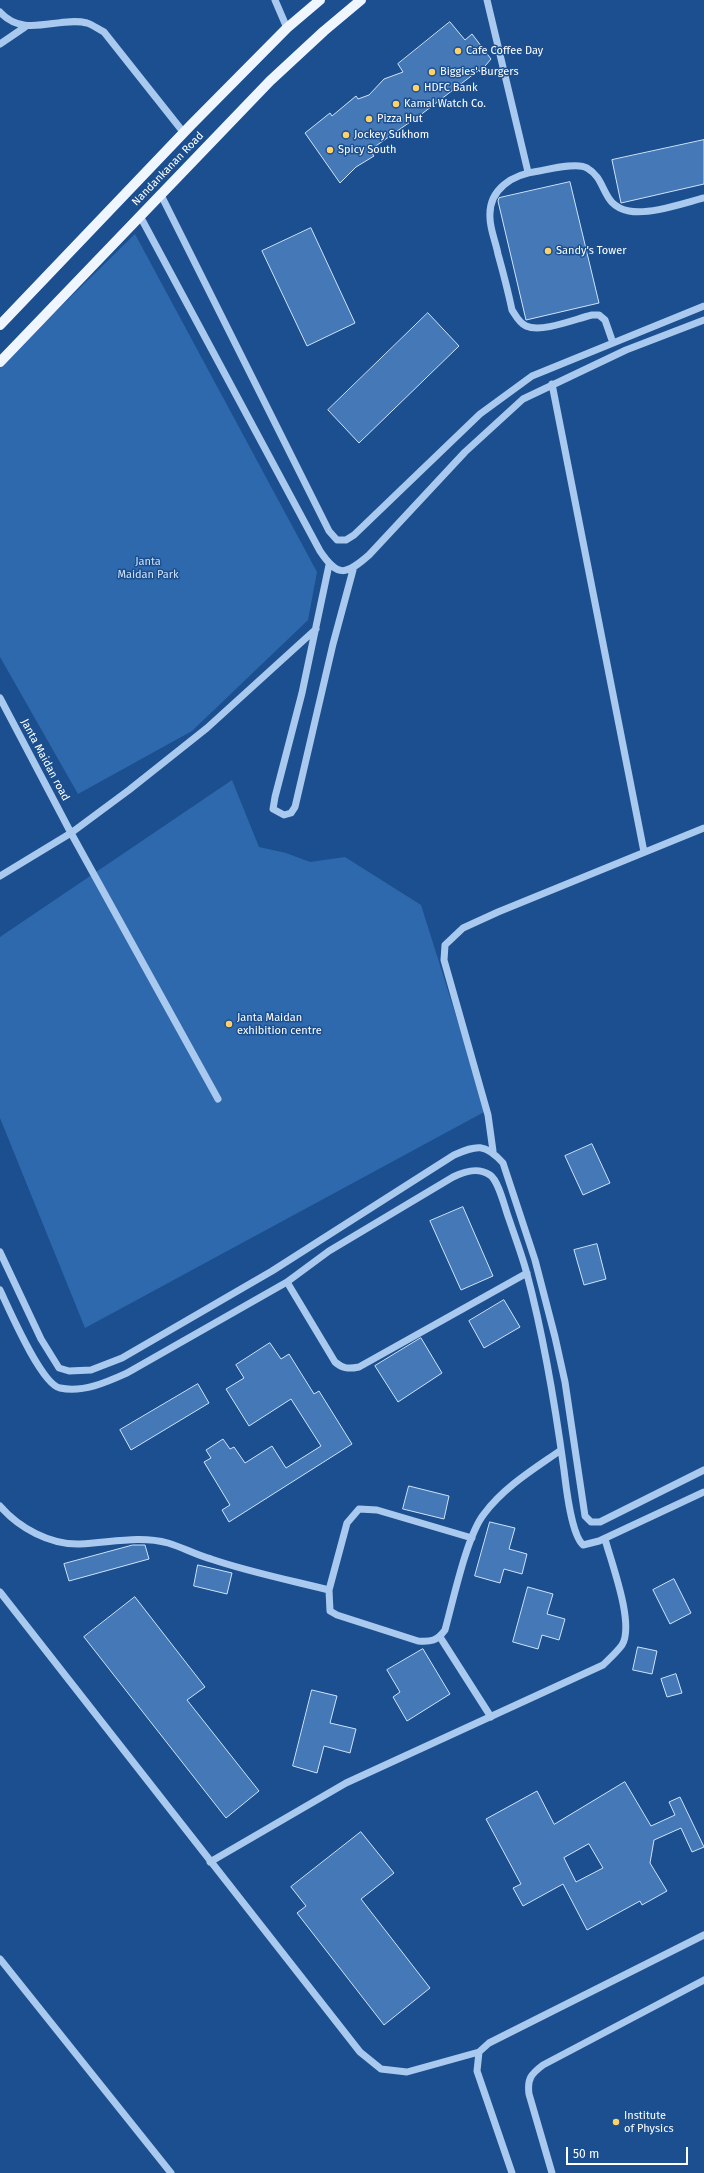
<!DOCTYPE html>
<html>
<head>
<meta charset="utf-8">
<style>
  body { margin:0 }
  #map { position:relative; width:704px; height:2173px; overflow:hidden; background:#1b4f8f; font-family:"Fira Sans",sans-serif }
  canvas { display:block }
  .scale { position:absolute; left:566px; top:2147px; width:122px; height:18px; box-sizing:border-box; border:2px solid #fff; border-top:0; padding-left:5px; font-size:12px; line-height:14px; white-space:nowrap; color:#fff; -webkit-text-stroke:3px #1b4f8f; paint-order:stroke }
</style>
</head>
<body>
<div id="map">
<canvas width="704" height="2173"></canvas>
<div class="scale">50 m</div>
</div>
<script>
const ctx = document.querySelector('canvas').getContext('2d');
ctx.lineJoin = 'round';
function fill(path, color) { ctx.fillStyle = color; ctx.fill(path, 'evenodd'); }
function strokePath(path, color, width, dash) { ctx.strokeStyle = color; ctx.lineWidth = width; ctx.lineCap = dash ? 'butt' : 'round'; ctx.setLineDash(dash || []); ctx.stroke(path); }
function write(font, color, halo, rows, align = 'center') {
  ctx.font = font + ' "Fira Sans",sans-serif'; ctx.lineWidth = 3; ctx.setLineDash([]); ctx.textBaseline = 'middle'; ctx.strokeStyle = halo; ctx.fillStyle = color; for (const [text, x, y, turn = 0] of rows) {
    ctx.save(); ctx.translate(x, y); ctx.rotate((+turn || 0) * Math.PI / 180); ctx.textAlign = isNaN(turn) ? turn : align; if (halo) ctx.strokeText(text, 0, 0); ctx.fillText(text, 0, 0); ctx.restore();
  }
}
const green = new Path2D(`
  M 135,234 L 317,572 L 308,620 L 192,731 L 78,794 L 0,657 L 0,366 Z
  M 232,780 L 259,847 L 286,853 L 310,862 L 345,857 L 421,905 L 486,1111 L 85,1328 L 0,1118 L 0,937 Z`);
const building = new Path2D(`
  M 450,22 L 465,40 L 472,34 L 491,59 L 480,72 L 479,70 L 423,113 L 370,150 L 374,156 L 356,167 L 340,183 L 305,133 L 330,113 L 332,116 L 356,96 L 358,99 L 369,95 L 384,79 L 403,72 L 398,64 Z
  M 704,140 L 704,184 L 621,203 L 612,160 Z
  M 570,182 L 599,303 L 526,320 L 498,201 L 499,198 Z
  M 311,228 L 355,323 L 307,346 L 262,251 Z
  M 428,313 L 459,346 L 359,443 L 328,410 Z
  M 592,1144 L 610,1183 L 583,1195 L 565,1156 Z
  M 463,1207 L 493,1276 L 461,1290 L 430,1221 Z
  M 597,1244 L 606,1279 L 584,1285 L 574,1250 Z
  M 504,1300 L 520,1327 L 484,1348 L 469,1321 Z
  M 421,1338 L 442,1373 L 398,1402 L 375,1366 Z
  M 270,1343 L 281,1359 L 289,1354 L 314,1394 L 319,1391 L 352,1444 L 229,1522 L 222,1510 L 230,1505 L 204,1462 L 211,1458 L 206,1450 L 223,1439 L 230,1449 L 234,1447 L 245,1463 L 272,1446 L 286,1468 L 321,1446 L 291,1399 L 249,1426 L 226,1389 L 244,1378 L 236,1365 Z
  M 198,1384 L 209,1403 L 131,1450 L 120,1430 Z
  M 409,1486 L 449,1496 L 444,1519 L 403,1509 Z
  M 490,1522 L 515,1528 L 509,1549 L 527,1554 L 522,1574 L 504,1569 L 500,1583 L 475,1576 Z
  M 133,1545 L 145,1545 L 149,1559 L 69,1581 L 64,1564 Z
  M 198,1565 L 232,1573 L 227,1594 L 194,1586 Z
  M 674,1579 L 691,1613 L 670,1624 L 653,1590 Z
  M 528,1587 L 553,1594 L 547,1614 L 565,1619 L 559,1640 L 542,1635 L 538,1649 L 513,1642 Z
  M 135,1597 L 205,1687 L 187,1700 L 259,1791 L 226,1818 L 84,1637 Z
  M 638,1647 L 657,1651 L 652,1674 L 633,1670 Z
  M 423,1649 L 450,1694 L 407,1721 L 393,1697 L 400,1692 L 387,1670 Z
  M 676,1674 L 682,1693 L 667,1697 L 661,1679 Z
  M 312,1690 L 337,1696 L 330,1723 L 356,1729 L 350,1753 L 324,1746 L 317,1773 L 293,1766 Z
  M 625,1782 L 651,1826 L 675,1815 L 669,1802 L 680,1797 L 704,1847 L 692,1852 L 681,1828 L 654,1840 L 650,1863 L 667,1891 L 642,1905 L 640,1901 L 587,1930 L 563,1884 L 523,1906 L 513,1888 L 521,1884 L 486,1819 L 537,1791 L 554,1824 ZM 589,1844 L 603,1868 L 576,1882 L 564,1858 Z
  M 361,1832 L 394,1873 L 361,1899 L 430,1988 L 384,2025 L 297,1913 L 306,1906 L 291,1887 Z`);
const minor = new Path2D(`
  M 275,0 L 287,28
  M 487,0 L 528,172
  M 0,12 C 24,39 58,16 87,23 C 93,25 98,29 104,32 L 184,133
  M 0,44 L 25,27
  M 161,195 L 329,531 L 337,540 L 346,540 L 354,535 L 480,414 L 532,376 L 704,306
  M 140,216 L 320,551 C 338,578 346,575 369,555 L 465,452 L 523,399 L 626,350 L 704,320
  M 613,343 L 605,320 L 599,315 L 592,315 C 575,319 542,333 526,326 C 519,323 516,316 512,310 C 508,291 503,272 498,254 C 496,243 490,229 490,218 C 488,189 513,174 539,171 C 550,169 578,162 587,168 C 608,180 600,205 629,211 C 650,215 684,203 704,198
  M 552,384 L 644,852
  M 329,565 L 302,693 L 275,797 L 273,809 L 284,815 L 291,813 L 295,807 L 333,644 L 353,570
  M 0,698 L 71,833 L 218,1099
  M 0,876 L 71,833 L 129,790 L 207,728 L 316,629
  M 493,1151 L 488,1115 L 444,960 L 445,945 L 463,928 L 498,912 L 704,828
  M 0,1252 L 41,1339 L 59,1368 L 69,1371 L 91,1370 L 122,1358 L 272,1271 L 454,1155 C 477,1145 485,1143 503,1163 L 535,1260 L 555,1337 L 565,1382 L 585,1516 L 591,1522 L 600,1522 L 704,1470
  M 287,1282 L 335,1362 C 343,1369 349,1369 359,1367 L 527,1273
  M 0,1290 C 9,1309 41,1384 60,1388 C 83,1393 107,1382 127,1373 L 287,1282 L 329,1251 L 453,1177 C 465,1171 478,1167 490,1175 C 499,1181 505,1209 509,1219 C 515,1237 522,1255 527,1274 C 544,1338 555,1404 564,1470 C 566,1486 571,1534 583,1545 L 599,1541 L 704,1492
  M 0,1506 C 19,1528 50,1545 80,1544 C 109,1543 139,1535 168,1543 C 182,1547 196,1555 211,1559 C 249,1572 289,1580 329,1590
  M 472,1538 L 377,1510 L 359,1509 L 347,1523 L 329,1590 L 330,1611 L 337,1615 L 418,1641 C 431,1642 437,1641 445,1630 C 453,1601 467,1535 484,1514 C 504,1487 534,1469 561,1450
  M 0,1592 L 360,2052 L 381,2069 L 407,2072 L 479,2052
  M 440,1637 L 491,1717
  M 210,1862 L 346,1783 L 603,1665 C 609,1659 617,1652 622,1645 C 635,1624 611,1562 605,1539
  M 0,1959 L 171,2173
  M 512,2173 L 477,2071 L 479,2052 L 489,2043 L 704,1935
  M 552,2173 L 529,2094 C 527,2079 531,2074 543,2065 L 704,1980`);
const major = new Path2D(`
  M 0,325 L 191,125 L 287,28 L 320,0
  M 0,362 L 270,81 L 324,31 L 361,0`);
const markers = [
  [458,51,4,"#ffd166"],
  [432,72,4,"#ffd166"],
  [416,88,4,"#ffd166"],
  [396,104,4,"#ffd166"],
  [369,119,4,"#ffd166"],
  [346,135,4,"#ffd166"],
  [330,150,4,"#ffd166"],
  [548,251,4,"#ffd166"],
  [229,1024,4,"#ffd166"],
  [616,2122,4,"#ffd166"]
];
const poiNames = [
  ["Cafe Coffee Day",466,51],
  ["Biggies' Burgers",440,72],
  ["HDFC Bank",424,88],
  ["Kamal Watch Co.",404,104],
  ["Pizza Hut",377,119],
  ["Jockey Sukhom",354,135],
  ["Spicy South",338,150],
  ["Sandy's Tower",556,251],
  ["Janta Maidan",237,1018],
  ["exhibition centre",237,1031],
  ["Institute",624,2116],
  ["of Physics",624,2129]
];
const streetNames = [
  ["Nandankanan Road",168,169,-46],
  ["Janta Maidan road",45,760,62]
];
const parkNames = [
  ["Janta",148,562],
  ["Maidan Park",148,575]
];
fill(green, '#2e69ad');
fill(building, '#4478b7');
strokePath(building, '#cfe3fa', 1);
strokePath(minor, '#a9c9ee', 7);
strokePath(major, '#f0f6ff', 10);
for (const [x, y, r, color] of markers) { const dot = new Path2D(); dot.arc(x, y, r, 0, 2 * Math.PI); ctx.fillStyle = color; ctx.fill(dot); strokePath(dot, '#1b4f8f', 1.5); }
write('11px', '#fff', '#1b4f8f', poiNames, 'left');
write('11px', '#fff', '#1b4f8f', streetNames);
write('11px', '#cfe3fa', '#1b4f8f', parkNames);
</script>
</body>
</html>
